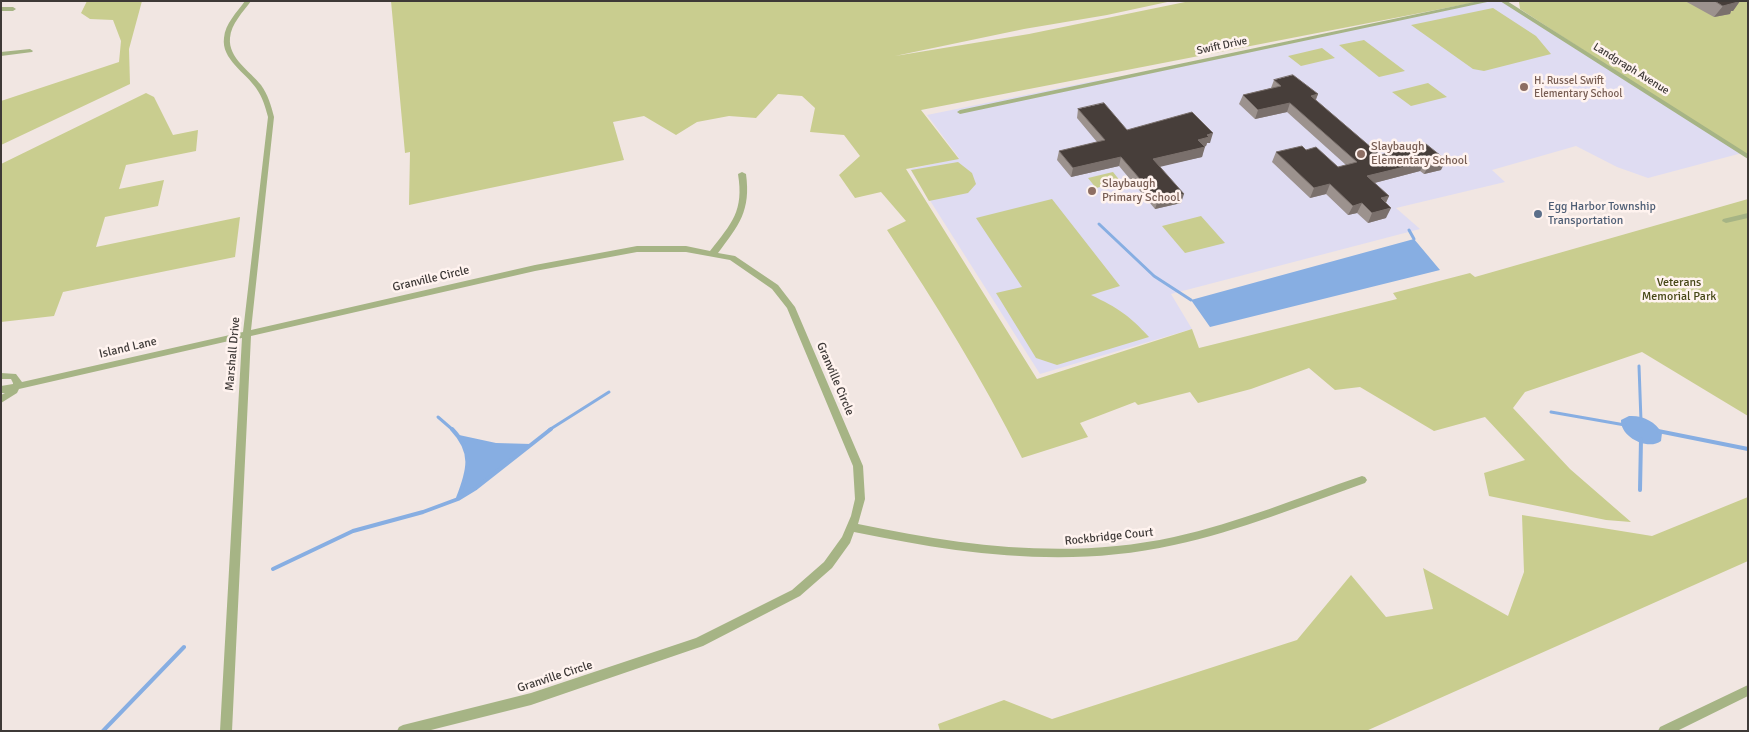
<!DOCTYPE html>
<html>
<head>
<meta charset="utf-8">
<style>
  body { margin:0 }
  #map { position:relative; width:1749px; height:732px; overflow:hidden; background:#f1e6e2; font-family:Signika,sans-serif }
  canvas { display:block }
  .frame { position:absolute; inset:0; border:2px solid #3e3937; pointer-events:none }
</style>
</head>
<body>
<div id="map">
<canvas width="1749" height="732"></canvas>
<div class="frame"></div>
</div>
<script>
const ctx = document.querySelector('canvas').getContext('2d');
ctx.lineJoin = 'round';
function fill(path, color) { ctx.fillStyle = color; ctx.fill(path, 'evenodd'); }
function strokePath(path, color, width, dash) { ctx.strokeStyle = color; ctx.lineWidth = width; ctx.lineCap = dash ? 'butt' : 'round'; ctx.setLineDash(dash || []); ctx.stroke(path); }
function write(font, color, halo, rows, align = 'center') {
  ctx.font = font + ' Signika,sans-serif'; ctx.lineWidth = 5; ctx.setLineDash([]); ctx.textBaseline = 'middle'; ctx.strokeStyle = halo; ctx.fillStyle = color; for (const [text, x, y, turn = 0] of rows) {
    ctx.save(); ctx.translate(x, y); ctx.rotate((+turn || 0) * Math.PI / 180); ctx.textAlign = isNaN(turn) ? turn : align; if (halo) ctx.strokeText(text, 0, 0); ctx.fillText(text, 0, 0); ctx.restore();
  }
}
const education = new Path2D(`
  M 1489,1 L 1506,1 L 1742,153 L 1648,178 L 1617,167 L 1576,146 L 1492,170 L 1505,182 L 1396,208 L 1420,229 L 1171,294 L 1192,329 L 1040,374 L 910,169 L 959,158 L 927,115 L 1094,81 L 1133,75 Z`);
const green = new Path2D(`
  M 87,1 L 142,1 L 129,49 L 130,84 L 1,145 L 1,101 L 119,62 L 121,41 L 113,20 L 90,19 L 81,13 Z
  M 391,1 L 1172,1 L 1107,15 L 1024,29 L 895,56 L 1029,34 L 1190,1 L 1482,1 L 921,110 L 959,159 L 906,169 L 1037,379 L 1192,329 L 1199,348 L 1397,299 L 1393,293 L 1470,273 L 1475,277 L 1748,199 L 1748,416 L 1642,352 L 1525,392 L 1513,408 L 1570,469 L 1631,522 L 1606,520 L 1489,496 L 1484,473 L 1525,460 L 1485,417 L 1434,431 L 1360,387 L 1335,390 L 1309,368 L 1251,389 L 1198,403 L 1190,392 L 1138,405 L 1135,402 L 1080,423 L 1088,437 L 1022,458 C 982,378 936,304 887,230 L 906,221 L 881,192 L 855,198 L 839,175 L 860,156 L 844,135 L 810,132 L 815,108 L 802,96 L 778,94 L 756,118 L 729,116 L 697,122 L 676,135 L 644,116 L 613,122 L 624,160 L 409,205 L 410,152 L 405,153 Z
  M 1748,1 L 1748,157 L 1520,9 L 1519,2 Z
  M 1493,8 L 1536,36 L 1551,54 L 1484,71 L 1473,69 L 1411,25 Z
  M 1364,40 L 1405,71 L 1379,77 L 1339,45 Z
  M 1322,48 L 1335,58 L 1301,66 L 1288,56 Z
  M 1428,83 L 1447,97 L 1411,106 L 1392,92 Z
  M 146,93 L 154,97 L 173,135 L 198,130 L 196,151 L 126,165 L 119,189 L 164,180 L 158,206 L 105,217 L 96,247 L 240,217 L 235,257 L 63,292 L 54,316 L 1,322 L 1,164 Z
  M 958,162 L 972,173 L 976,184 L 968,193 L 929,201 L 911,170 Z
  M 1113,172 L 1121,182 L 1096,188 L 1088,178 Z
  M 1052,199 L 1120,286 L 1091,295 C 1118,308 1129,315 1149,337 L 1057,365 L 1036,358 L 996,293 L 1022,287 L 976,218 Z
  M 1201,216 L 1225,243 L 1185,253 L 1162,226 Z
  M 1748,497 L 1748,561 L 1366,731 L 940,731 L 938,724 L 1004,700 L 1052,719 L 1297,640 L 1351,575 L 1386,617 L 1433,609 L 1423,568 L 1508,616 L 1524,572 L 1522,515 L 1652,536 Z`);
const water = new Path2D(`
  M 1414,239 L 1440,270 L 1210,327 L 1191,300 Z
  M 1629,416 C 1642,415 1655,421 1662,433 L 1661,441 C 1648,451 1620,437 1621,420 Z
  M 459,435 L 496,443 L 531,444 L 476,488 L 458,499 C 469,471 472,462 459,435 Z`);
const streamFar1 = new Path2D(`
  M 1099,224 L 1154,276 L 1191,300
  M 1409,230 L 1414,239
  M 1639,366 L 1641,421
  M 1551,412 L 1625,425
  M 438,417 L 453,430
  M 549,430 L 609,392`);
const stream = new Path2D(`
  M 452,429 C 474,452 469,470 458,498
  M 1658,431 L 1748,449
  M 1640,490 L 1641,439
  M 273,569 L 353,531 L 423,512 L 458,499 L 476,488 L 551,429
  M 103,731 L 184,647`);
const street = new Path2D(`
  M 245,1 L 251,1 C 243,12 231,24 230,38 C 228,58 250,71 261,85 C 268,95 271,105 274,117 L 251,330 L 535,265 L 637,246 L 686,246 L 710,251 C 732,223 744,211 738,174 L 742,172 L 746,174 C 751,211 739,225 718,253 L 735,256 L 778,285 L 795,307 L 863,466 L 865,499 L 858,524 C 963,546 1068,560 1174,537 C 1238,523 1300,497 1362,476 L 1365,477 L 1367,480 L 1365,483 C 1302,505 1240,531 1174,545 C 1067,569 960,554 854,532 L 850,543 L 832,568 L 800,596 L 703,646 L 531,705 L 427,731 L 397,731 L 399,727 L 403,725 L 531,693 L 696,638 L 792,590 L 824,562 L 842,537 L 851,516 L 855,499 L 853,466 L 787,308 L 772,289 L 730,260 L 686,252 L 637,252 L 535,271 L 251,336 L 232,731 L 220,731 L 242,338 L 19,389 L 17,393 L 1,403 L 1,395 L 5,393 L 1,393 L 1,386 L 13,384 L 13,383 L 11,379 L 1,379 L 1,373 L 16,374 L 22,382 L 243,332 L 268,117 C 265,106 263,98 256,88 C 246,73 221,59 224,38 C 225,24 237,12 245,1 Z
  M 1479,1 L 1492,1 L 960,114 L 957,112 L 960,110 Z
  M 1500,1 L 1507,1 L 1748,154 L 1748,159 Z
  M 1,7 L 13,7 L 16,9 L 13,11 L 1,11 Z
  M 30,49 L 33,51 L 32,52 L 1,56 L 1,52 Z
  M 1748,213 L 1748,218 L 1726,223 L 1722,221 L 1723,219 Z
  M 1748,685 L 1748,696 L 1677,731 L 1658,731 L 1660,727 Z`);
const wall = new Path2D(`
  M 1685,1 L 1740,1 L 1733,11 L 1731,11 L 1730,14 L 1714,17 Z
  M 1274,80 L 1318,94 L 1316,100 L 1380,155 L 1426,144 L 1441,170 L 1424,174 L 1420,171 L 1374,183 L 1389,196 L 1386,203 L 1386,218 L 1368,223 L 1357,213 L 1348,215 L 1326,194 L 1310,198 L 1272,162 L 1276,152 L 1306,150 L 1338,167 L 1346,165 L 1287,112 L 1255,119 L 1239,104 L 1243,95 L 1271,88 Z
  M 1078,109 L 1127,130 L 1210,143 L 1207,143 L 1206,146 L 1204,147 L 1202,157 L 1160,166 L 1181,203 L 1155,209 L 1119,166 L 1071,177 L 1057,160 L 1059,151 L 1097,142 L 1077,118 Z`);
const shadedWall = new Path2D(`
  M 1736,1 L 1740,1 L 1733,11 L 1731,11 L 1730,14 L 1714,17 L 1723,6 Z
  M 1318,94 L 1314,103 L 1311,96 Z
  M 1290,103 L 1287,112 L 1255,119 L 1258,110 Z
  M 1213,133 L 1210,143 L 1207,143 L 1206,146 L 1195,149 L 1198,140 L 1207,135 Z
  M 1205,147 L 1202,157 L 1151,169 L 1153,159 Z
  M 1121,157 L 1119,166 L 1071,177 L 1073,168 Z
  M 1446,160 L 1441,170 L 1424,174 L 1429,165 Z
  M 1425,162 L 1420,171 L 1363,186 L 1367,176 Z
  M 1330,184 L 1326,194 L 1310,198 L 1314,188 Z
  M 1184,194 L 1181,203 L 1155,209 L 1158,200 Z
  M 1389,196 L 1384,206 L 1381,198 Z
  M 1362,203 L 1357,213 L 1348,215 L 1353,206 Z
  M 1391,208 L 1386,218 L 1368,223 L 1372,213 Z`);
const building = new Path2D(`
  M 1715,1 L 1737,1 L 1738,2 L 1723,6 Z
  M 1293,75 L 1318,94 L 1311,96 L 1380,155 L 1426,144 L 1446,160 L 1429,165 L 1425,162 L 1367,176 L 1389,196 L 1381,198 L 1391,208 L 1372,213 L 1362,203 L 1353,206 L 1330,184 L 1314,188 L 1276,152 L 1302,146 L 1306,150 L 1316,147 L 1338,167 L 1357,162 L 1290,103 L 1258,110 L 1243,95 L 1281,86 L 1274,80 Z
  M 1104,103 L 1127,130 L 1192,112 L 1213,133 L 1207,135 L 1209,137 L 1198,140 L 1205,147 L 1153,159 L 1184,194 L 1158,200 L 1121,157 L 1073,168 L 1059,151 L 1105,140 L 1078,109 Z`);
const markers = [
  [1524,87,5,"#8d6e63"],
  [1361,154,5,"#8d6e63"],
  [1092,191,5,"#8d6e63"],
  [1538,214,5,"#5c6f8a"]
];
const farStreetnames = [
  ["Swift Drive",1222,46,-12],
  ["Landgraph Avenue",1631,69,32]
];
const farEducationnames = [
  ["H. Russel Swift",1534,81],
  ["Elementary School",1534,94]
];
const educationNames = [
  ["Slaybaugh",1371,147],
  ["Elementary School",1371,161],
  ["Slaybaugh",1102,184],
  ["Primary School",1102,198]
];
const serviceNames = [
  ["Egg Harbor Township",1548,207],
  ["Transportation",1548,221]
];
const streetNames = [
  ["Granville Circle",431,279,-13],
  ["Island Lane",128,348,-13],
  ["Marshall Drive",233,354,-85],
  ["Granville Circle",835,379,67],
  ["Rockbridge Court",1109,537,-6],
  ["Granville Circle",555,677,-18]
];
const parkNames = [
  ["Veterans",1679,283],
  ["Memorial Park",1679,297]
];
fill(education, '#dfdcf2');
fill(green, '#c9cd8f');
fill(water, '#87aee2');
strokePath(streamFar1, '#87aee2', 3);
strokePath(stream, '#87aee2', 4);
fill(street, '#a6b485');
fill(wall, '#9c928e');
fill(shadedWall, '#7a706c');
fill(building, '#473e3a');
strokePath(building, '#7a706c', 1);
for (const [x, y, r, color] of markers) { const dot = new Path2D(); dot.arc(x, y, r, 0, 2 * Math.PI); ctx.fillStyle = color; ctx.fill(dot); strokePath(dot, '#fff3ef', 2); }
write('11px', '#3e3937', '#fff3ef', farStreetnames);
write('11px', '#785e54', '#fff3ef', farEducationnames, 'left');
write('12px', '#785e54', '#fff3ef', educationNames, 'left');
write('12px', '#4e5e75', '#fff3ef', serviceNames, 'left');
write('12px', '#3e3937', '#fff3ef', streetNames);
write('12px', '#464716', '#fff3ef', parkNames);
</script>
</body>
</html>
